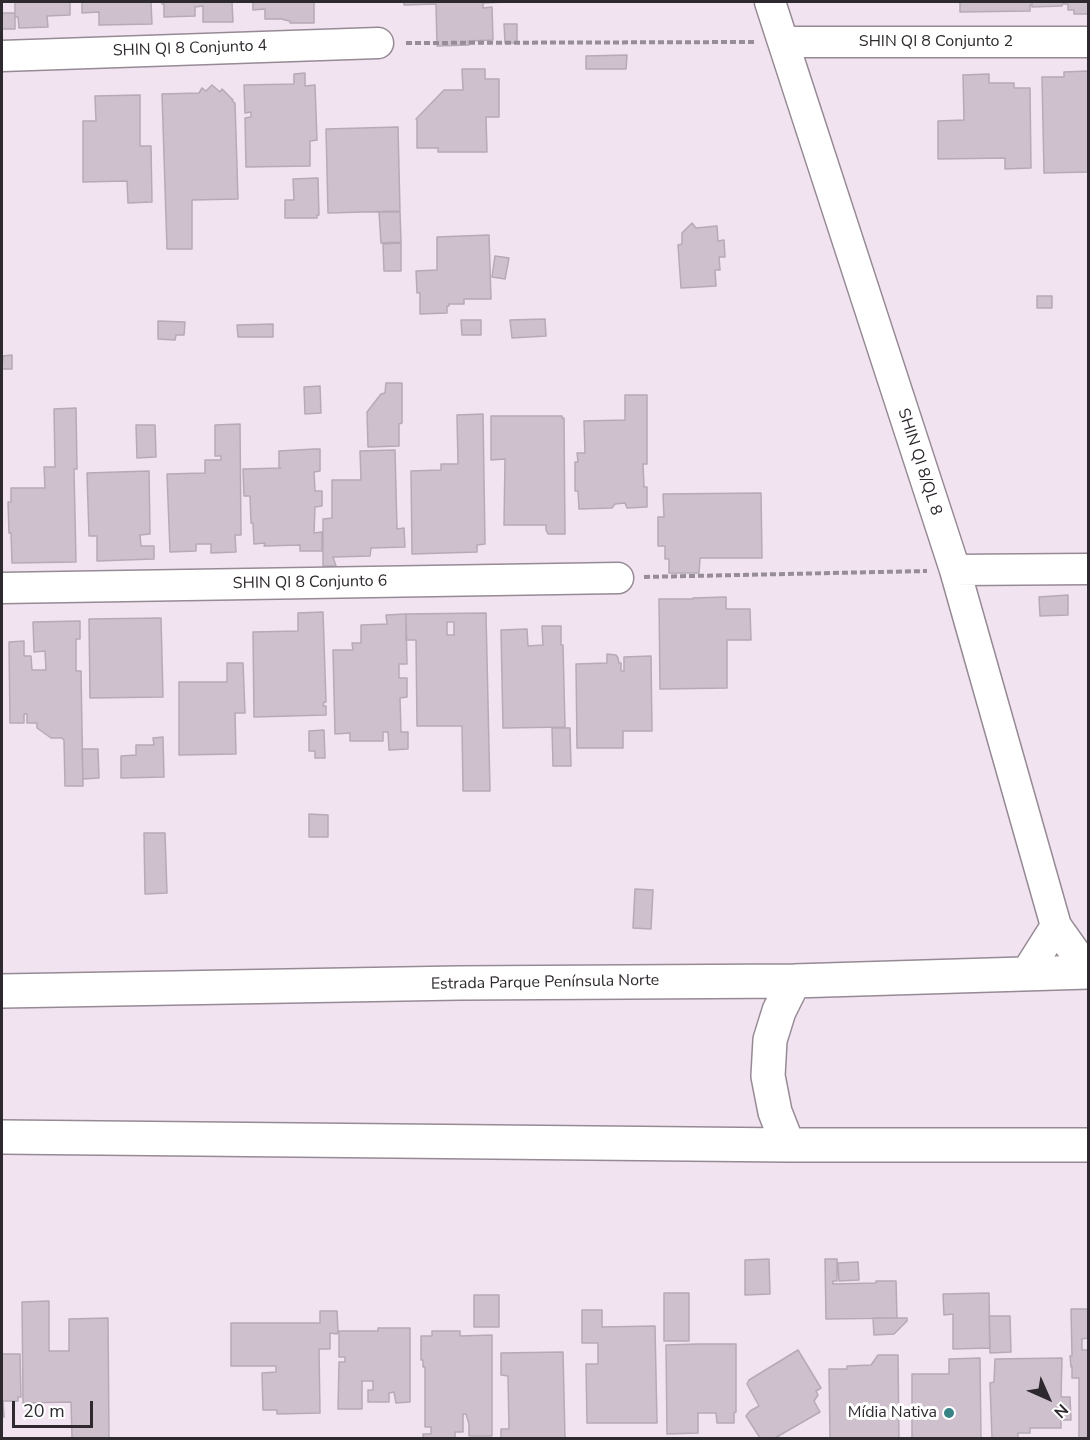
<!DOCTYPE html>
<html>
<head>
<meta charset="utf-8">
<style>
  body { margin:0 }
  #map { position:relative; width:1090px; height:1440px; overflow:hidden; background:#f1e3f0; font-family:"Nunito Sans",sans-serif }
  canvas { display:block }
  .frame { position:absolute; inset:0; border:3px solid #2e292e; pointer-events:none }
  .north { position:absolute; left:1018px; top:1368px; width:60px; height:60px; -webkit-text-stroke:4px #fff; paint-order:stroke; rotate:135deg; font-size:16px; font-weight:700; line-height:24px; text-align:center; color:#2e292e }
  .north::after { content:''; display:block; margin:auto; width:21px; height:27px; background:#2e292e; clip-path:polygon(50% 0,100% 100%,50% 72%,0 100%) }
  .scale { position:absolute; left:12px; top:1401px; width:81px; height:27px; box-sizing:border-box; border:3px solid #2e292e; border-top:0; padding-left:8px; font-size:18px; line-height:21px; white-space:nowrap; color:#2e292e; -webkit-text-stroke:4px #fff; paint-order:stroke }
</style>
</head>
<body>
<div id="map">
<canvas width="1090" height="1440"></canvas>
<div class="frame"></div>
<div class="north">N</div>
<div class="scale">20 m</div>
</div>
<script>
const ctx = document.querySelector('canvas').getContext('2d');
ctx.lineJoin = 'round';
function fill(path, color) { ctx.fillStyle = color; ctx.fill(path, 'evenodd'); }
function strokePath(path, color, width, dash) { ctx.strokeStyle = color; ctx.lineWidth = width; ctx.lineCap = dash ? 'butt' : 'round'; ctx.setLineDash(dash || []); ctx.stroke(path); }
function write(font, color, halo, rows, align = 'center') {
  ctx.font = font + ' "Nunito Sans",sans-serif'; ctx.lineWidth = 6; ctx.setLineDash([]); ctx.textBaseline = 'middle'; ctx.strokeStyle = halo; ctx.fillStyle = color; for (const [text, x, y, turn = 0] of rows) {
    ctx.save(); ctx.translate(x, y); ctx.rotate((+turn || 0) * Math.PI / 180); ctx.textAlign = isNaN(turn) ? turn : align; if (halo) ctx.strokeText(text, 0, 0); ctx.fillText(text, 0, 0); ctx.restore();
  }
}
const building = new Path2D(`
  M 15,2 L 70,2 L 70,15 L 47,16 L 48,27 L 19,28 L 18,17 L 15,17 Z
  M 82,2 L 151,2 L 152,24 L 99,25 L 99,12 L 82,13 Z
  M 162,2 L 232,2 L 233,22 L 203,22 L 203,6 L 195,7 L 195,16 L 164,17 L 164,4 L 162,4 Z
  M 253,2 L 314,2 L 314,23 L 290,23 L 290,21 L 285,20 L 282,19 L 265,19 L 265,9 L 253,10 Z
  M 404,2 L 509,2 L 483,3 L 483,8 L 492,7 L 493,40 L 468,41 L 469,45 L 437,46 L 436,4 L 404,5 Z
  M 960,2 L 1032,2 L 1032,5 L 1030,5 L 1030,11 L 960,12 Z
  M 1032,2 L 1088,2 L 1088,14 L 1074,14 L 1074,10 L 1068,10 L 1068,4 L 1062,4 L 1062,6 L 1032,7 Z
  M 2,13 L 15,13 L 15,29 L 2,29 Z
  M 504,24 L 517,24 L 517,43 L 505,43 Z
  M 627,55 L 626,69 L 586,69 L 586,56 Z
  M 462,69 L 485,69 L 485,79 L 499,79 L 499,117 L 486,117 L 487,152 L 438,152 L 438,148 L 417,148 L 417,121 L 416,119 L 444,90 L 463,90 Z
  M 1088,71 L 1088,172 L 1044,173 L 1042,77 L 1064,77 L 1064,72 Z
  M 305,73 L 305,86 L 315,85 L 317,140 L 310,141 L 310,166 L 246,167 L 245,118 L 251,117 L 251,112 L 245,113 L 244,85 L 294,84 L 294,74 Z
  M 989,74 L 989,83 L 1014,83 L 1014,88 L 1030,88 L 1031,168 L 1005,169 L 1005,158 L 938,159 L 938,121 L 964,120 L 963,75 Z
  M 212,85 L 220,92 L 222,89 L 233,100 L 232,101 L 235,103 L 238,199 L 192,200 L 192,249 L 167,249 L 162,94 L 199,93 L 202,88 L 206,91 Z
  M 140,95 L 140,146 L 151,146 L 152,202 L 128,203 L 127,181 L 83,182 L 83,121 L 96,121 L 95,96 Z
  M 398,127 L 400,211 L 328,213 L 326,129 Z
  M 318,178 L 319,215 L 317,215 L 317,218 L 285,218 L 285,200 L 294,200 L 293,179 Z
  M 379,212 L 400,212 L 401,242 L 381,243 Z
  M 692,223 L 696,228 L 717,226 L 718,241 L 724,240 L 725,257 L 719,257 L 720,270 L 715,270 L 716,286 L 681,288 L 678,245 L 682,244 L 682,233 Z
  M 489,235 L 491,299 L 464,299 L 464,304 L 449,304 L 449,306 L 447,306 L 447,313 L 420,314 L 420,293 L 417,293 L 416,271 L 437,270 L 437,237 Z
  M 401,243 L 401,271 L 384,271 L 383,244 Z
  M 495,256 L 509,258 L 505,279 L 492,277 Z
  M 1037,296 L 1052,296 L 1052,308 L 1037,308 Z
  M 545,319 L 546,336 L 512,338 L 510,320 Z
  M 461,320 L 481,320 L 481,335 L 462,335 Z
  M 158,321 L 185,322 L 184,335 L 176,335 L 175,340 L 158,339 Z
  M 273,324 L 273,337 L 238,337 L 237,325 Z
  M 12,355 L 12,369 L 2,369 L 3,356 Z
  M 386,383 L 402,383 L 402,423 L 399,424 L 399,446 L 368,447 L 367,412 L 381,394 L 385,393 Z
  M 320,386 L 321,413 L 305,414 L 304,387 Z
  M 625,395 L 647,395 L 647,464 L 643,464 L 644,487 L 647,487 L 647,507 L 627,508 L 625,503 L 615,504 L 612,508 L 579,509 L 578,491 L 575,491 L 575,462 L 578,462 L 577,453 L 585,453 L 584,421 L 625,420 Z
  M 76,408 L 77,469 L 74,469 L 76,562 L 12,563 L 11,533 L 9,533 L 8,502 L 11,502 L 11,488 L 45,488 L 44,467 L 55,467 L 54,409 Z
  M 483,414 L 485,544 L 477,545 L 477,552 L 412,554 L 411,471 L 441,470 L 441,464 L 458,464 L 457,415 Z
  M 491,416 L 562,416 L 562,418 L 564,418 L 565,534 L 548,534 L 546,530 L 546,525 L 504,525 L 505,459 L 491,460 Z
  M 240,424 L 241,535 L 235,535 L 236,552 L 211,553 L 211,544 L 196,544 L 196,551 L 170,552 L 167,474 L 205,473 L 205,460 L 221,460 L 221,456 L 215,456 L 215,425 Z
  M 136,425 L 155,425 L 156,457 L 137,458 Z
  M 314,449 L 320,449 L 320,471 L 314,472 L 315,491 L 322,491 L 322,506 L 315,507 L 314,533 L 322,532 L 322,551 L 300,551 L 300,545 L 264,546 L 265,543 L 254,544 L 253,523 L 251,523 L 250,496 L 244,496 L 243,469 L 281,468 L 279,468 L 279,451 Z
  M 395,450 L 397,529 L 404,528 L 405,547 L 371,548 L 370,556 L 333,557 L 336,566 L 323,566 L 323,519 L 332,518 L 332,480 L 361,480 L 360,451 Z
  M 149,471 L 150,534 L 140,535 L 141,546 L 154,546 L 154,559 L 97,561 L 97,536 L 89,536 L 87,473 Z
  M 761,493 L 762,558 L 700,558 L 699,573 L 669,573 L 669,559 L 665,559 L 665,546 L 658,546 L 658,517 L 664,517 L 663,494 Z
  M 1068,595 L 1068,615 L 1040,616 L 1039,597 Z
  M 726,597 L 726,609 L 750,609 L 751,640 L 727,640 L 727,688 L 660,689 L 659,599 L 693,599 L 693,598 Z
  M 323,612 L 326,702 L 324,702 L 323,706 L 326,706 L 326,715 L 254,717 L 253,632 L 298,631 L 298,613 Z
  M 486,613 L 490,791 L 463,791 L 462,726 L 417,726 L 416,640 L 406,640 L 406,614 ZM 447,622 L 454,622 L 454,635 L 447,635 Z
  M 406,614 L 407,664 L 399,664 L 399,678 L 407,678 L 407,697 L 400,698 L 401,732 L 408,732 L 408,749 L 389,750 L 388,732 L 383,732 L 383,741 L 350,741 L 350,733 L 335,734 L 333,650 L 353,650 L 352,643 L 361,643 L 361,625 L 387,624 L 386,615 Z
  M 161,618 L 163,697 L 90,698 L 89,619 Z
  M 80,621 L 80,639 L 76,639 L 76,671 L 81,671 L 83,786 L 65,786 L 64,740 L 62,738 L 51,738 L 37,728 L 37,723 L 27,723 L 27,714 L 24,714 L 24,723 L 10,723 L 9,642 L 24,641 L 24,656 L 31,656 L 32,670 L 46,670 L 45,651 L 34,652 L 33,622 Z
  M 542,626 L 561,626 L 561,645 L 563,645 L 565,727 L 503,728 L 501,630 L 527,629 L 528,646 L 543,645 Z
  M 607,654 L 616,655 L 618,658 L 619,663 L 621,663 L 621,671 L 624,671 L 624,657 L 651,656 L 652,731 L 623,731 L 623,748 L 577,748 L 576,664 L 607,663 Z
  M 227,663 L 243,663 L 245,713 L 235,713 L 236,754 L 179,755 L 179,682 L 227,682 Z
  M 552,728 L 570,728 L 571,766 L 553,766 Z
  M 324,730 L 325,758 L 315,758 L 315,751 L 309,751 L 309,731 Z
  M 163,737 L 164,777 L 121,778 L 121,756 L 136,755 L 136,745 L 154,745 L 153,738 Z
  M 82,749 L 98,749 L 99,778 L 83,779 Z
  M 309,814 L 328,815 L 328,837 L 309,837 Z
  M 144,833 L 165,833 L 167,893 L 145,894 Z
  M 635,889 L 653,890 L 651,929 L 633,928 Z
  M 769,1259 L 770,1294 L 745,1295 L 745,1260 Z
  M 825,1259 L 837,1259 L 837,1281 L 833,1281 L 833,1284 L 876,1283 L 876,1281 L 896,1281 L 897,1318 L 826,1319 Z
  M 858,1262 L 859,1280 L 839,1281 L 838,1263 Z
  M 664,1293 L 689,1293 L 689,1341 L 664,1341 Z
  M 989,1293 L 990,1348 L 953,1349 L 953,1314 L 944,1315 L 943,1294 Z
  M 474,1295 L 499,1295 L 499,1327 L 474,1327 Z
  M 49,1301 L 49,1351 L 69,1351 L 69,1319 L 108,1318 L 109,1438 L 72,1438 L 71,1402 L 23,1403 L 22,1302 Z
  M 1071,1309 L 1088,1309 L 1088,1338 L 1082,1339 L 1082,1350 L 1088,1350 L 1088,1438 L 1079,1438 L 1079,1378 L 1072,1378 L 1072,1366 L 1071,1367 L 1070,1356 L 1072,1356 Z
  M 582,1310 L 602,1310 L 602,1327 L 655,1326 L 657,1423 L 587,1423 L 586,1364 L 598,1364 L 598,1343 L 582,1343 Z
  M 320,1311 L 337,1311 L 338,1331 L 337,1334 L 330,1333 L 330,1349 L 319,1349 L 320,1413 L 277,1414 L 277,1410 L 263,1410 L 262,1373 L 276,1372 L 276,1366 L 231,1366 L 231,1323 L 320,1323 Z
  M 989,1316 L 1010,1316 L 1011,1352 L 990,1353 Z
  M 873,1318 L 907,1318 L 907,1321 L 894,1334 L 874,1335 Z
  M 378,1328 L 410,1328 L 410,1402 L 396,1403 L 394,1392 L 389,1393 L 389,1402 L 368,1402 L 368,1390 L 373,1390 L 373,1381 L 362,1381 L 362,1409 L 338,1409 L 339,1362 L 345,1362 L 345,1357 L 339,1357 L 339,1331 L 378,1331 Z
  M 432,1331 L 460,1331 L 460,1336 L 492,1335 L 492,1436 L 469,1436 L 469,1424 L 466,1414 L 463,1414 L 463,1432 L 455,1432 L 455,1438 L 423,1438 L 423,1434 L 431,1434 L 431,1427 L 425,1427 L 425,1367 L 423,1367 L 423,1360 L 421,1360 L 421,1336 L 432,1336 Z
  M 697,1344 L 736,1344 L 736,1412 L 734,1413 L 734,1423 L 717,1423 L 716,1413 L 698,1413 L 698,1433 L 667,1434 L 666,1345 Z
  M 798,1350 L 821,1388 L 816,1391 L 818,1395 L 814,1401 L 820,1412 L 775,1438 L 760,1438 L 746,1416 L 750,1411 L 759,1406 L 747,1384 L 749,1380 Z
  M 563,1352 L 565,1438 L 501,1438 L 501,1429 L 509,1429 L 508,1376 L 501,1375 L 501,1353 Z
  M 2,1354 L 20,1354 L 21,1397 L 18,1397 L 18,1401 L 3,1401 L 4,1417 L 2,1417 Z
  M 878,1355 L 898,1355 L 899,1438 L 830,1438 L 829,1369 L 847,1369 L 847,1366 L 871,1365 Z
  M 980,1358 L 981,1438 L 912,1438 L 912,1374 L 949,1374 L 949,1359 Z
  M 1062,1358 L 1061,1397 L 1070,1397 L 1071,1420 L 1061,1420 L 1061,1428 L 1030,1428 L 1030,1433 L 1018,1433 L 1018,1438 L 992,1438 L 990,1383 L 994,1382 L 995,1359 Z`);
const path = new Path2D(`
  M 406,43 L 755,42
  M 644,577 L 927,571`);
const minor = new Path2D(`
  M 770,2 L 955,570 L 1056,926 L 1088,971
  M 783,42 L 1088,42
  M 2,56 L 378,43
  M 955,570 L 1088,569
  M 2,588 L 618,578
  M 1025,975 L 1056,926`);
const major = new Path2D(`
  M 2,991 L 459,983 L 794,981 L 1088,972
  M 2,1137 L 788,1145 L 1088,1145
  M 788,1145 L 775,1112 L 768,1076 L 770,1040 L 779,1011 L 794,981`);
const markers = [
  [949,1413,6,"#398285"]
];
const streetNames = [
  ["SHIN QI 8 Conjunto 2",936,42],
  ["SHIN QI 8 Conjunto 4",190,49,-2],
  ["SHIN QI 8/QL 8",919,462,72],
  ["SHIN QI 8 Conjunto 6",310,583,-1],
  ["Estrada Parque Península Norte",545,983,-1]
];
const poiNames = [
  ["Mídia Nativa",937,1413]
];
fill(building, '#cec1cd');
strokePath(building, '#b7aab6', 1.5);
strokePath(minor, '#968a95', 33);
strokePath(major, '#968a95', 36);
strokePath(path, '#978d97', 4, [6, 3]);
strokePath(minor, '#fff', 30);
strokePath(major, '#fff', 33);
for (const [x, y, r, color] of markers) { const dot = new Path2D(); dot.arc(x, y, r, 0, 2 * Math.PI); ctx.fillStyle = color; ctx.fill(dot); strokePath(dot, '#fff', 2); }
write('16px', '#2e292e', '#fff', streetNames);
write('16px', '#2e292e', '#fff', poiNames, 'right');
</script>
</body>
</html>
